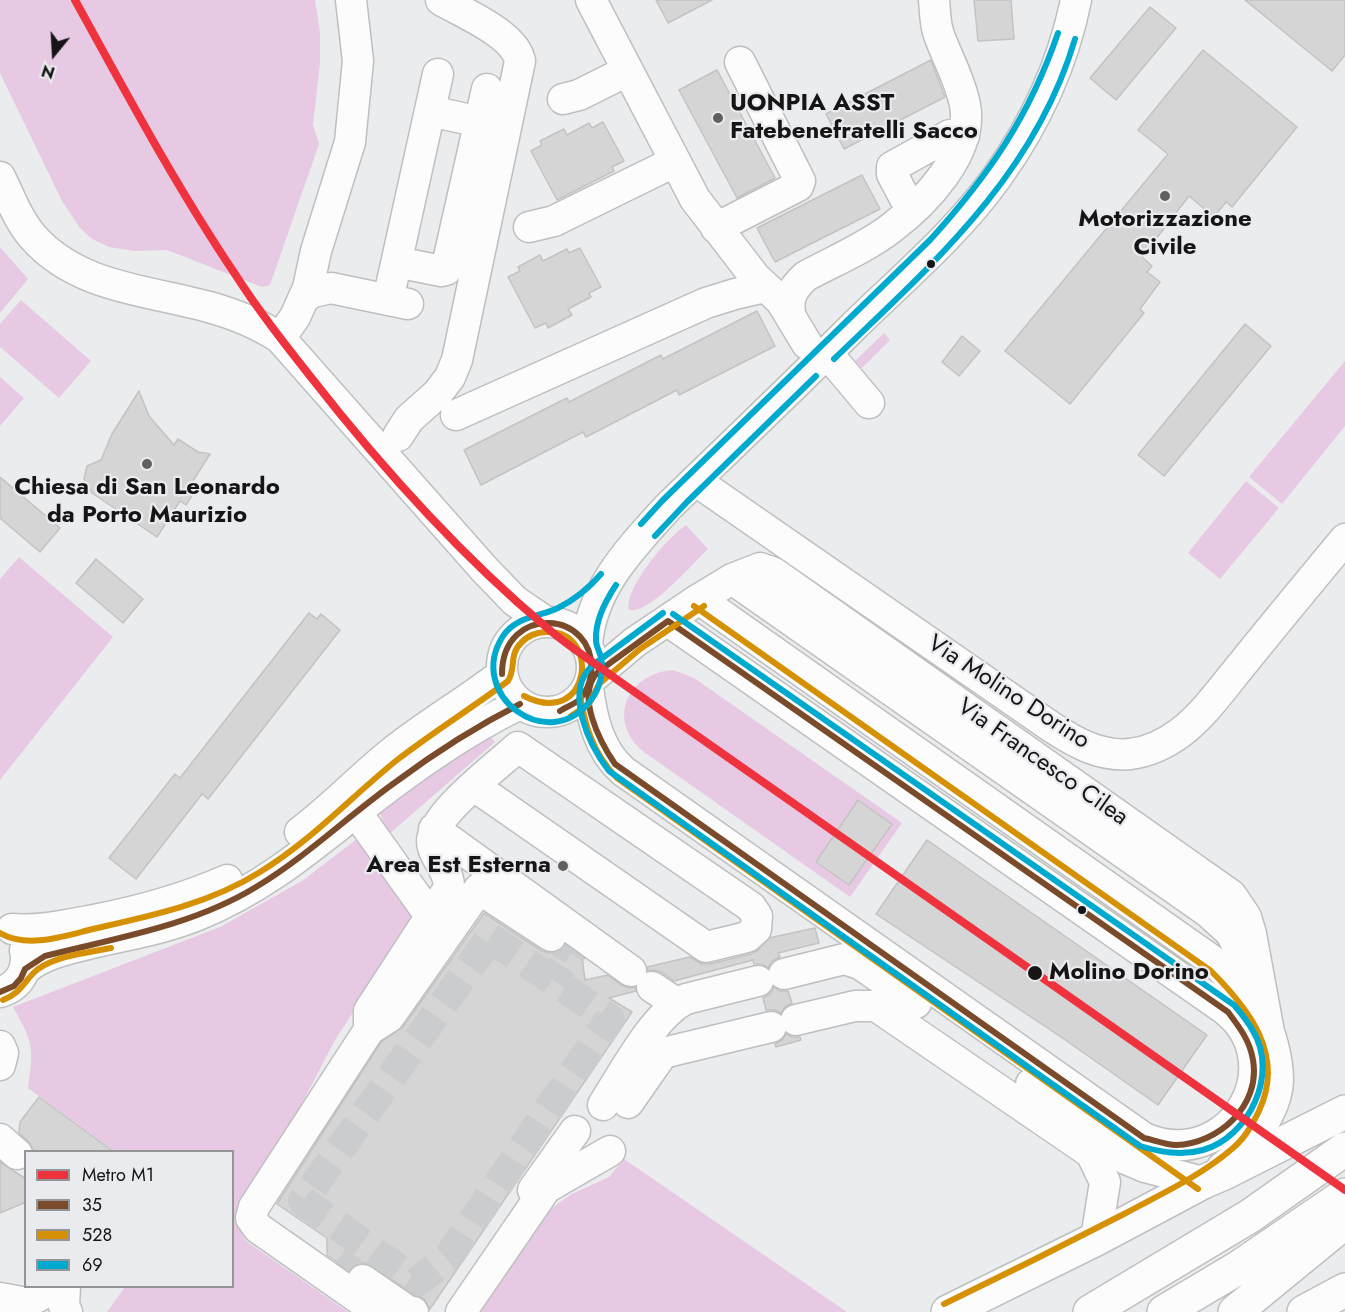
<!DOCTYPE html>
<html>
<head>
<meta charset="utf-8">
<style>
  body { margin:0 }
  #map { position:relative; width:1345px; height:1312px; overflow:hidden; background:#ebeced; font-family:Jost,sans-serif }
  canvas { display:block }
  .legend { position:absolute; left:24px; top:1150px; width:210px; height:138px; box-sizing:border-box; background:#eaebee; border:2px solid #959598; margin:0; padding:8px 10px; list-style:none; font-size:18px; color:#151516 }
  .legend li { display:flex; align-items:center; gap:12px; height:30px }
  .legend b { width:30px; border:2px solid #959598 }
  .north { position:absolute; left:24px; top:24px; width:60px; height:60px; -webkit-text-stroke:4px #eaebee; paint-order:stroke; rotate:198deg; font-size:16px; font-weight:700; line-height:24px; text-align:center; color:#151516 }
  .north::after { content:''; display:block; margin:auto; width:21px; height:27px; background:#151516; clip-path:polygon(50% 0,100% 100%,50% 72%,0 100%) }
</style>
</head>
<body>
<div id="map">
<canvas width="1345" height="1312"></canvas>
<ul class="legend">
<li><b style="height:8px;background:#ee333e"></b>Metro M1</li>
<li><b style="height:8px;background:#7a4b2a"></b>35</li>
<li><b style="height:8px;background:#d59003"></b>528</li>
<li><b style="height:8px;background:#00a9ce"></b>69</li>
</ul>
<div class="north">N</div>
</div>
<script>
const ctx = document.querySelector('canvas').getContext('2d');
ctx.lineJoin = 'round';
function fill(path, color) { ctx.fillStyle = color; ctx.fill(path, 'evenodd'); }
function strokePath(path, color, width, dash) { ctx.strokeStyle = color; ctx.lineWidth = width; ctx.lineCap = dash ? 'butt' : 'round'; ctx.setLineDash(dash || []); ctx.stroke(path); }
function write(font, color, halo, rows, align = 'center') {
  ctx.font = font + ' Jost,sans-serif'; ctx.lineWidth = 4.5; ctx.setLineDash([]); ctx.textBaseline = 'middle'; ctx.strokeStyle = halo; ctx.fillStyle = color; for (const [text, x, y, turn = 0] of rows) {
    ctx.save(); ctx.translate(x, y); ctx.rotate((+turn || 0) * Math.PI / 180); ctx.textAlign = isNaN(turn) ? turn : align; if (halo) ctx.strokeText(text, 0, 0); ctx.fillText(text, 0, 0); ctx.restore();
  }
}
const green = new Path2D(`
  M 0,0 L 315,0 L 320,32 L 320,63 L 313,125 L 319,144 L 270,285 L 262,287 L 167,250 L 135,251 L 109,247 L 92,239 L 80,228 L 62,201 L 0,73 Z
  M 0,247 L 28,279 L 0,313 Z
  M 21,300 L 91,361 L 59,398 L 0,347 L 0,324 Z
  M 884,333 L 890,340 L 862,368 L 855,361 Z
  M 1345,361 L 1345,426 L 1282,504 L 1249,477 Z
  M 0,377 L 24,398 L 0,426 Z
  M 1246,481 L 1279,508 L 1220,579 L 1188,553 Z
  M 686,525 L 708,549 C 693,563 649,615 629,610 C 624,588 668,537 686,525 Z
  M 19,557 L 113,637 L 0,780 L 0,579 Z
  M 673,670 L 694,678 L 902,823 L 850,897 L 644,752 C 638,747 632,741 629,734 C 613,701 640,672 673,670 Z
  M 488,733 L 495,742 L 388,835 L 377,805 Z
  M 357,839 L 417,915 L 335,1040 L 292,1123 L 237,1209 L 236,1224 L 246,1241 L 348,1312 L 107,1312 L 125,1287 L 232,1286 L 232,1152 L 114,1151 L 28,1088 C 34,1048 33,1042 13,1007 L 220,927 L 302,881 Z
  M 624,1159 L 847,1312 L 478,1312 L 548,1211 L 570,1195 L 609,1177 Z`);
const building = new Path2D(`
  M 656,0 L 712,0 L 668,23 Z
  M 974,0 L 1011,0 L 1014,39 L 978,41 Z
  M 1245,0 L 1345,0 L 1345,55 L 1332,71 Z
  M 1150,7 L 1176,28 L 1116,100 L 1090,78 Z
  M 1203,50 L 1297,127 L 1232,207 L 1226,202 L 1214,217 L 1189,196 L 1142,257 L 1152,266 L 1147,272 L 1160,282 L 1140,309 L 1144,313 L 1070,404 L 1005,351 L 1168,154 L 1138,130 Z
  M 931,60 L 945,97 L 844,149 L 826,114 Z
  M 717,70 L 775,178 L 737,198 L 679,90 Z
  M 603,122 L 624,161 L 612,167 L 614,171 L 557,200 L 531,151 L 542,145 L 540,141 L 564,129 L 567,135 L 589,123 L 592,128 Z
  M 862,175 L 880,209 L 775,262 L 757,228 Z
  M 580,248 L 601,287 L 589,293 L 591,297 L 568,309 L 572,315 L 548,328 L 546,323 L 535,328 L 508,277 L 520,271 L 518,267 L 540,255 L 543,261 L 567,249 L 569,253 Z
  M 757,311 L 775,346 L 679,395 L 677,390 L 586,437 L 583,432 L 481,485 L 464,450 L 567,398 L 569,402 L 661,355 L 663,359 Z
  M 1245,324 L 1271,346 L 1164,476 L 1138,455 Z
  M 962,336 L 980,351 L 959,376 L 942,362 Z
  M 139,391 L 149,416 L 174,445 L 178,439 L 198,452 L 210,454 L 193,481 L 199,485 L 186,505 L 180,501 L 157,537 L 92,493 L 84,479 L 87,466 L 101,460 L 112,434 Z
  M 0,477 L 60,528 L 40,552 L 0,518 Z
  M 96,559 L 143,599 L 123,623 L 76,583 Z
  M 309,613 L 317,619 L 321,614 L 340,630 L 208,799 L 202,794 L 136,879 L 109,858 L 175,774 L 180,778 Z
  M 858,800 L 892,824 L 849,885 L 816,862 Z
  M 927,840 L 1207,1035 L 1158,1105 L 1061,1037 L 876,914 Z
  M 484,913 L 542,951 L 549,953 L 558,952 L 566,945 L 582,957 L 585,980 L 608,975 L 621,985 L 629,988 L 635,987 L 636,991 L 609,998 L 632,1012 L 430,1309 L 424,1299 L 415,1295 L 372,1266 L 365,1263 L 356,1264 L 349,1270 L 327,1255 L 327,1238 L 277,1204 L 381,1042 L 403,1027 Z
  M 815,928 L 819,943 L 778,953 L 780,957 L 772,961 L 768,968 L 762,964 L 754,964 L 753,960 L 674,981 L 661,972 L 654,970 L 648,971 L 647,967 L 690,957 L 702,964 L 710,964 L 751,954 L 758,950 L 769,938 Z
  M 774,987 L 780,991 L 788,991 L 792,1003 L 785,1007 L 781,1013 L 775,1010 L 766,1010 L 763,998 L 770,994 Z
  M 786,1034 L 792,1037 L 800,1037 L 801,1040 L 776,1047 L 775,1044 L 782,1040 Z
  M 39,1097 L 114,1152 L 34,1152 L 29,1142 L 19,1133 L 20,1122 Z
  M 0,1162 L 26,1179 L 26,1202 L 0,1213 Z`);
const minorTunnel = new Path2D(`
  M 551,936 L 573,950 L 553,980
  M 490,938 L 610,1019 L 449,1256 L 417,1282 L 303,1201 Z
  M 361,1279 L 349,1270 L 366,1246`);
const minor = new Path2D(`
  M 591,0 L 695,199 L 755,277 L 781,301 L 807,344
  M 563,99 L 579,95 L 627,71
  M 430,111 L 480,122
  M 0,177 C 10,197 18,220 33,237 C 78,288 148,290 209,307 C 234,314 259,324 280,338 L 485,570 L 515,601 L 546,622
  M 911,210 L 892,174 L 892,167 L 950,135 L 958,134 L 964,136
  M 529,227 L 554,221 L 674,162
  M 716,228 L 798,186 L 800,181 L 740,62
  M 397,262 L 441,271 L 446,270 L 487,89
  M 305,297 L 313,292 L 331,288 L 408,304
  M 388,300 L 438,74
  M 790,312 C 787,296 795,286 806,276 C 834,261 865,248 890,229 C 925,203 974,152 965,105 C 960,79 946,56 938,32 C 935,22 935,10 934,0
  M 280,338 L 295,317 L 308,288 L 316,251 L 350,142 L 358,61 L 351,0
  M 827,353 L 869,403
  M 456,415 L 706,303 L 735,294 L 765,287
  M 398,436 L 409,419 L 437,394 L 450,377 L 457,360 L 520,61 C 515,34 463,13 441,0
  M 696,481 L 1050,726 C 1074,742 1100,757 1130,754 C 1148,752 1165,744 1180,733 C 1205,714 1224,686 1244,662 C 1277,621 1311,580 1345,539
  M 732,579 L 1208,912 L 1231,933 L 1247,966
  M 699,599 L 1217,964 L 1238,987 L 1262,1022
  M 668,621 L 1220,1006 L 1237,1015
  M502 667a45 45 0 1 1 90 0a45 45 0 1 1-90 0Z
  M 587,645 C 591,588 631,548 668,507 C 730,447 792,388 853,327 C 902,279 957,233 997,177 C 1035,124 1063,64 1076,0
  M 592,678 L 635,642 L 699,599 L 732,579 L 760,568 L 774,573 L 1231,895 L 1246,917 L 1251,934 L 1269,1032
  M 588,688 C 592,719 599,750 623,771 L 1144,1138 C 1232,1175 1297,1059 1220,1006
  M 356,812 L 431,917
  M 434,829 L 631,971
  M 300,832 C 331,809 359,779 390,754 C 426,725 466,702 502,674
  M 12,929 C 41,931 67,925 94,920 C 140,911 184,899 227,880
  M 25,969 C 45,953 68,949 92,943 C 127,935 164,929 198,915 C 261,889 304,853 357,811 C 408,771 462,732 520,704
  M 784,974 L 844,959 L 860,964 L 916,1003
  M 652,987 L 676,1003
  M 0,992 C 19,987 29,970 25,950
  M 796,1020 L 855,1006 L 876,1006 L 1091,1153 L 1105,1182 L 1096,1239
  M 369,1030 L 369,1011 L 449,888 C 450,870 432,856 432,841 C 432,815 498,765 518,747 L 751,907 L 757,916 L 756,929 L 747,937 L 706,947 L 474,786
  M 0,1046 L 3,1053 L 0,1065
  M 1031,1084 L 1095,1130 L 1126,1159 L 1145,1167 L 1203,1182
  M 628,1103 L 663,1053 L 771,1027
  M 603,1105 C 623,1074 654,1014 686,999 L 758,981
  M 0,1139 L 17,1154
  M 1222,1168 C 1247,1150 1277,1113 1278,1080 C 1278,1056 1270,1034 1262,1012
  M 533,1190 L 575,1131
  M 363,1280 L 408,1311 L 413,1312
  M 65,1286 L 64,1306 L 67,1312
  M 0,1298 L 27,1303 L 56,1286
  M 378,1312 L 258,1228 L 251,1218 L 254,1207 L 369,1030 L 389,1017 L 479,889 L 551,936
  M 461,1312 L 546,1188 L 610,1151`);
const major = new Path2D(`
  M 948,1312 L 1096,1239 L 1203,1182
  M 1304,1312 L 1345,1290`);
const highway = new Path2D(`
  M 1203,1182 L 1224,1173 L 1345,1112
  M 1090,1312 L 1250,1216 L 1345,1149
  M 1164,1312 L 1238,1268 L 1345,1195
  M 1235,1312 L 1345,1222`);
const bus1 = new Path2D(`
  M 668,621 L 1228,1012 C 1240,1028 1250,1041 1253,1060 C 1261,1106 1218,1144 1176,1145 C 1166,1145 1154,1140 1144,1138 L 615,764 C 600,742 574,693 599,671 Z
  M 502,674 C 502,603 598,609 591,674 C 590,682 586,692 580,699 C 575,704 566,707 560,711
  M 0,992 L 14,986 L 21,978 L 25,969 L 45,956 C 116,938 192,926 256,887 C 306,857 349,815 397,781 C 436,752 477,726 520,704`);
const bus2 = new Path2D(`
  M 694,606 L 1211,971 C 1250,1010 1285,1055 1259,1111 C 1252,1125 1245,1138 1233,1148 C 1201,1176 1161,1194 1124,1214 C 1064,1245 1004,1275 944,1304
  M 579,689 C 584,723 592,753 617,778 L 1198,1189
  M 571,716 L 589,704 L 599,684 L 640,649 L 704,606
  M 0,933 C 28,949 64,936 93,929 C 151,916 209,904 260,872 C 311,841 351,797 397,760 C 433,732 472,708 508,681 C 516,669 509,654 521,643 C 527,636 537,632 546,632 C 602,629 591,730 524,696
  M 3,1000 C 22,993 24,980 38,969 C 59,955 87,953 111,948`);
const bus3 = new Path2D(`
  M 834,359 C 933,264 1035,175 1075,39
  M 641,524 L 662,501 L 930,240 C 989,175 1029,117 1058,33
  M 655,536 L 687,502 L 816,376
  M 601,574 C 589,588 574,600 558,608 C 539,617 515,617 503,636 C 465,695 549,756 591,700 C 600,688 604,672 601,657 C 599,651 596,646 596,640 C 595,621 606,600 616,585
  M 663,613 L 593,665 C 563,691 589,745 609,771 L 1140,1146 C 1160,1152 1181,1156 1203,1150 C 1249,1137 1279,1074 1253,1031 C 1248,1022 1241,1013 1234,1005 L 673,614`);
const metro1 = new Path2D(`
  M 75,0 C 126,93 176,186 235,274 C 258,310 284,343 310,376 C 381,467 458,553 546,627 C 569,647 595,663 619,681 L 1345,1190`);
const markers = [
  [718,118,6,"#606061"],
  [1165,196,6,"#606061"],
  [931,264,5,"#151516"],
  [147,464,6,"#606061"],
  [563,866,6,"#606061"],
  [1082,910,5,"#151516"],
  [1035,973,8,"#151516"]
];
const poiNames = [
  ["UONPIA ASST",730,104,"left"],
  ["Fatebenefratelli Sacco",730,132,"left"],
  ["Motorizzazione",1165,220],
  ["Civile",1165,248],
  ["Chiesa di San Leonardo",147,488],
  ["da Porto Maurizio",147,516],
  ["Area Est Esterna",551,866,"right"]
];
const streetNames = [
  ["Via Molino Dorino",1008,693,33],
  ["Via Francesco Cilea",1042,763,35]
];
const stopNames = [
  ["Molino Dorino",1049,973]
];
fill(green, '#e8c9e3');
fill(building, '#d5d5d6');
strokePath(building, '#c3c3c4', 1.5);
strokePath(minorTunnel, '#cbcccd', 30, [30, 15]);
strokePath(minor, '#bebfc0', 33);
strokePath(major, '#bebfc0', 36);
strokePath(highway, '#bebfc0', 36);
strokePath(minor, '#fcfcfc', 30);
strokePath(major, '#fcfcfc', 33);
strokePath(highway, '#fcfcfc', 33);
strokePath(bus1, '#7a4b2a', 6);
strokePath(bus2, '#d59003', 6);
strokePath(bus3, '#00a9ce', 6);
strokePath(metro1, '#ee333e', 8);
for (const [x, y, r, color] of markers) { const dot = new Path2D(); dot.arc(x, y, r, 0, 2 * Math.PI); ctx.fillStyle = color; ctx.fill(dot); strokePath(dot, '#eaebee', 2); }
write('bold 24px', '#151516', '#eaebee', poiNames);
write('24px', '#151516', '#eaebee', streetNames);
write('bold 24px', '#151516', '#eaebee', stopNames, 'left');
</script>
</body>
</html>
